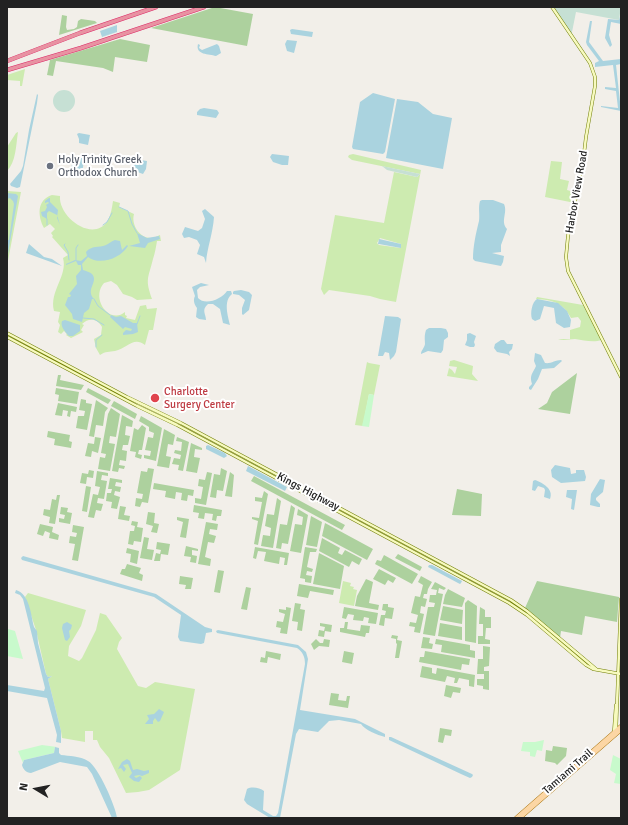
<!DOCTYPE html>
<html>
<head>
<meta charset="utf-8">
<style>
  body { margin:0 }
  #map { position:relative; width:628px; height:825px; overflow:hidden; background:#f2efe9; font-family:Signika,sans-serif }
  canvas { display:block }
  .frame { position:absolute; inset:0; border:8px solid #222; pointer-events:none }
  .north { position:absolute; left:16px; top:769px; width:40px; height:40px; -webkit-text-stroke:3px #fff; paint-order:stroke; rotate:280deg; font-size:11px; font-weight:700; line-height:16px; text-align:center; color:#222 }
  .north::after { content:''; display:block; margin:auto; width:14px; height:18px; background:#222; clip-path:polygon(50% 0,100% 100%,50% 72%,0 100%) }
</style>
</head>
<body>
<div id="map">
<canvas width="628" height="825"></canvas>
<div class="frame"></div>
<div class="north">N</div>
</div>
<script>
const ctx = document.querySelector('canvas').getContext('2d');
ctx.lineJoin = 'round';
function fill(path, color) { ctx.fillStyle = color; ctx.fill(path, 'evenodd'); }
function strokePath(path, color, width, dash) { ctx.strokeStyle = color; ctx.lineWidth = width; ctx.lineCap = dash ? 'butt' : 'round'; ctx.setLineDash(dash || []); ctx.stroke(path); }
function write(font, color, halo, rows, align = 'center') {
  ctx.font = font + ' Signika,sans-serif'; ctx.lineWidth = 4; ctx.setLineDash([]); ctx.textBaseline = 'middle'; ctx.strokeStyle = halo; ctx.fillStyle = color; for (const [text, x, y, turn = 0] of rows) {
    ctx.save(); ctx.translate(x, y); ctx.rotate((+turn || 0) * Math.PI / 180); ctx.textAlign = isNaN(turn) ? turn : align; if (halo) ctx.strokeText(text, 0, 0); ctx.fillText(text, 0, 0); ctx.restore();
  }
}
const grass = new Path2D(`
  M 25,69 L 22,86 L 20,86 L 20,81 L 7,80 L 7,75 Z
  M 13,130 L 16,133 L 18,132 C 16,145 16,162 7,171 L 7,147 L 16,133 Z
  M 353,154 L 421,170 L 396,302 L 380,299 L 370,296 L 329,290 L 324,295 L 321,289 L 335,215 L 384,223 L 394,172 L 417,177 L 420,174 L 352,160 L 348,157 L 349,155 ZM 380,238 L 401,244 L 401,248 L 379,245 L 377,243 Z
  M 551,161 L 562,162 L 560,179 L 569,181 L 567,190 L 577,193 L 575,203 L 545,197 Z
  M 7,191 L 21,192 L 7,266 Z
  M 52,195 L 60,196 C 58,217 94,244 108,220 C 111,214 112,208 113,201 L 120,203 L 119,207 L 134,214 C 131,224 139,238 151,238 C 154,238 157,236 160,235 L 161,241 L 157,241 C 156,247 155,253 153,259 C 148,279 145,279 152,299 L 137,300 L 132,297 L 123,294 L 117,285 L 111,281 L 104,283 C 90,299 110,325 125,312 L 125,315 L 127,316 L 126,318 L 135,320 L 140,306 L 146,305 L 147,309 L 157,308 L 153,330 L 149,330 L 145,345 C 133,336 127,349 115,351 C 109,352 106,351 100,355 L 96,348 L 94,339 L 101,335 L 102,327 C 98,319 89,317 82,324 L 84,325 L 81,330 L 83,332 L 71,338 L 66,335 L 67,334 L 64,331 L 61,334 L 58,332 L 60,325 L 58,322 L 60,312 L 54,311 C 49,291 68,276 63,258 L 68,255 L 52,237 L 53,236 L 51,233 L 55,229 L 50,224 L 44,228 C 38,217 36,200 52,195 Z
  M 537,297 L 583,305 L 602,340 C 592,343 584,340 575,339 C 569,339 564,341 558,339 L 570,339 L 570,330 L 580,327 L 581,321 L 578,317 L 571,318 C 563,303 553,300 536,299 Z
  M 454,360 L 473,366 L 472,374 L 478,381 L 447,376 L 449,368 L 452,370 L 455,374 L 457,367 L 449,366 L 450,361 Z
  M 367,362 L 369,363 L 380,365 L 374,395 L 369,394 L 363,426 L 355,425 Z
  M 343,581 L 351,583 L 350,586 L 354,587 L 353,589 L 357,590 L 354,606 L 339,603 Z
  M 28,593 L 86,610 L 81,626 L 69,646 L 68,656 L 79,661 L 82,658 L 96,630 L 100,613 L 106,615 L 122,638 L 119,642 L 117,649 L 138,686 L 146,688 L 155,682 L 195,689 L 180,770 L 149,790 L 138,792 L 126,793 L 109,758 L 100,747 L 97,740 L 93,740 L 93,731 L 85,731 L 85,742 L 62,738 L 61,731 L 48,679 L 52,676 L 48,677 L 46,674 L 36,630 L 25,597 Z`);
const forest = new Path2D(`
  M 215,7 L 253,14 L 247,46 L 151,28 Z
  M 62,15 L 67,16 L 66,27 L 67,30 L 74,29 L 77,27 L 78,21 L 81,19 L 95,21 L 97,23 L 59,35 Z
  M 120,39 L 150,45 L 147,62 L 115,57 L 113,72 L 103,68 L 56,61 L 53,76 L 47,75 L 50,60 Z
  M 577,373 L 570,414 L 538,409 L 547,403 L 552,392 Z
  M 58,375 L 61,375 L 60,380 L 84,385 L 81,390 L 56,386 Z
  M 56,388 L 79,392 L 77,404 L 58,401 L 59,395 L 55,394 Z
  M 88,388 L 111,400 L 108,404 L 86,392 Z
  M 81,399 L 86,400 L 86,403 L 92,404 L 87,430 L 76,428 L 78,416 L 84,416 L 85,411 L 79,410 Z
  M 96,400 L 108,408 L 105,412 L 103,426 L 96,425 L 94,437 L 89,436 Z
  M 114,401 L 137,414 L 135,419 L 111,406 Z
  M 58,403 L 77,407 L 76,412 L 71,411 L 70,417 L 67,416 L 68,411 L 63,410 L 62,416 L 55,415 Z
  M 111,408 L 120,414 L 116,437 L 110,436 L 109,443 L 115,444 L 110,471 L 98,469 L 100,457 L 105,458 L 106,454 L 101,453 L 108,414 Z
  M 122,415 L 133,421 L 132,427 L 126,426 L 125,435 L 130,436 L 128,445 L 123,445 L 122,450 L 127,451 L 126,461 L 120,460 L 119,465 L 125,466 L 124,469 L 119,468 L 118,472 L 112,471 Z
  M 141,416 L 162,428 L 156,461 L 144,458 L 144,455 L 150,456 L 151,451 L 145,450 L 148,437 L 153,438 L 154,433 L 149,431 L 149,427 L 139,421 Z
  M 142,425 L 146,428 L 142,450 L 139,450 L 138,454 L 142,455 L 141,459 L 135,457 L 136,452 L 130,451 L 134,428 L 138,430 Z
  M 164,429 L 175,435 L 173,445 L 168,444 L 166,456 L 171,457 L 169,468 L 157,466 Z
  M 48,431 L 70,435 L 69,441 L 72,442 L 71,448 L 54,445 L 55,439 L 47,437 Z
  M 95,437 L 101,438 L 98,453 L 92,451 L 91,457 L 85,456 L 88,443 L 94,444 Z
  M 177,437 L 189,442 L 183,471 L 178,470 L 179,465 L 172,464 L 174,458 L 180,459 L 181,455 L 174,453 L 175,450 L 181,451 L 182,442 L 176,441 Z
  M 191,443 L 202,448 L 202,450 L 195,449 L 194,457 L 200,458 L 197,473 L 186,471 Z
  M 148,468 L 154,469 L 148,503 L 142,502 L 140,507 L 135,506 L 136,498 L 142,499 L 143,494 L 137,493 L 141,471 L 147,472 Z
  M 221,468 L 227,471 L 223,491 L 217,490 L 216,498 L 210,497 L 214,474 L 220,475 Z
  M 89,470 L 94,471 L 93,478 L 87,477 L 86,484 L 80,483 L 82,473 L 88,474 Z
  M 97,471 L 108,473 L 108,476 L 102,475 L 101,480 L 107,481 L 104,499 L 98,498 L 97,503 L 103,504 L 101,511 L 96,510 L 94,518 L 88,517 L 93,494 L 98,495 L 100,487 L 95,486 Z
  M 207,472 L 212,473 L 206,505 L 195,503 L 195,498 L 201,499 L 203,487 L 198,486 L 199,479 L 205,480 Z
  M 230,472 L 234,475 L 232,497 L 225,496 Z
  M 254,476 L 345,525 L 342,530 L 251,481 Z
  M 110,478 L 122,480 L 122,483 L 116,482 L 115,486 L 121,487 L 120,492 L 115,491 L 114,495 L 120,497 L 117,509 L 111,508 L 112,502 L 106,501 L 107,493 L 111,493 L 112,489 L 108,489 Z
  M 154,483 L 194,490 L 193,496 L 188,495 L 187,501 L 181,500 L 182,493 L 176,492 L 175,499 L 165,497 L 166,491 L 153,489 Z
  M 86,486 L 91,487 L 87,512 L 82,511 Z
  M 457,489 L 482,494 L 481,516 L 452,515 Z
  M 264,491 L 268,494 L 258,545 L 254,544 L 258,521 L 252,519 L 252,517 L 259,518 L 262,502 L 255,501 L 255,497 L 262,498 Z
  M 57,495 L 60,495 L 55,524 L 49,523 L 50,517 L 43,515 L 44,509 L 50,510 L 52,499 L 56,500 Z
  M 277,498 L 281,501 L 273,548 L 261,546 L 263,535 L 270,536 L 271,528 L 265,526 L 267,514 L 274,515 Z
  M 194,505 L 222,510 L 221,516 L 217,516 L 216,521 L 212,520 L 213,514 L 205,513 L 204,519 L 198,518 L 199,513 L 193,512 Z
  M 291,505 L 295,508 L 288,544 L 282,543 L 281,549 L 276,548 L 280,524 L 287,525 Z
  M 120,506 L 126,507 L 124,515 L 130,516 L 129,521 L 118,519 Z
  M 61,507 L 68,508 L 67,512 L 72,513 L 70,524 L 59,522 L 59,518 L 64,519 L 65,515 L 60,514 Z
  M 298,509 L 308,515 L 301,553 L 290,551 L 295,524 L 302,525 L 303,517 L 297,515 Z
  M 148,512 L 155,513 L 154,523 L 159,524 L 157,533 L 151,532 L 153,526 L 146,524 Z
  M 311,516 L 322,522 L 317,547 L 306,545 Z
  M 177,517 L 189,519 L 186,538 L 180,537 L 183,522 L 177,520 Z
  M 132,521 L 138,522 L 137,527 L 143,528 L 141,542 L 134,541 L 133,545 L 128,544 L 130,531 L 134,531 L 135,526 L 131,525 Z
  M 206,522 L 218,524 L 217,530 L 210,529 L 209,534 L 216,536 L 214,543 L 208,542 L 205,557 L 211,559 L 210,566 L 198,564 Z
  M 325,523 L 373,549 L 367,560 L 322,536 Z
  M 40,524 L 53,527 L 52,532 L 59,535 L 58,540 L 49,538 L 50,533 L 45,531 L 43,536 L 37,534 Z
  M 73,525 L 84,527 L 78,561 L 72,560 L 75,544 L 69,543 L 70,536 L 76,537 L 77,533 L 72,532 Z
  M 144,537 L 149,538 L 147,549 L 154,550 L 152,560 L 140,558 Z
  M 322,538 L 340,548 L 338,553 L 342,555 L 345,550 L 362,559 L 359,565 L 352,561 L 349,567 L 319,551 Z
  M 157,542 L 170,544 L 168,555 L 161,554 L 160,561 L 154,561 L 156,553 L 160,554 L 161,550 L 156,549 Z
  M 186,546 L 198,549 L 198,551 L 192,550 L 192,555 L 197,556 L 196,563 L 190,562 L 191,557 L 184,556 Z
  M 255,547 L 289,553 L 287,565 L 284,565 L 285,558 L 280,557 L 279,564 L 264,561 L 266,552 L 258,551 L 256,559 L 253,558 Z
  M 305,547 L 317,549 L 316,552 L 310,552 L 307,567 L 313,569 L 312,572 L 307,571 L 306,575 L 312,576 L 311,583 L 305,582 L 305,579 L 300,578 Z
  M 127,548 L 139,551 L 137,564 L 130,562 L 131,554 L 126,553 Z
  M 319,553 L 344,566 L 340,589 L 313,584 Z
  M 398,554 L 422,567 L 420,571 L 395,558 Z
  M 384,555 L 418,574 L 412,584 L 375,564 L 377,560 L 381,561 Z
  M 127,564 L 141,568 L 139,573 L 143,575 L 142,581 L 120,574 L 122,569 L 125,569 Z
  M 379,569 L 396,578 L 393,583 L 388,580 L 385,585 L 373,579 Z
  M 218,570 L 224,571 L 220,593 L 214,592 Z
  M 180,576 L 193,578 L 191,589 L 185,589 L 186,585 L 179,584 Z
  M 421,576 L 432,582 L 428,589 L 427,594 L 424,594 L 423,598 L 427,599 L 425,607 L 421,606 L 420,613 L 424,614 L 420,633 L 414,632 L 415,627 L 409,626 L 410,622 L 416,623 L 418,615 L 411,613 L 415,596 L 420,597 L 423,585 L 418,582 Z
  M 366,579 L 373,582 L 369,603 L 379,605 L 378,610 L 355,606 L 357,596 Z
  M 537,581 L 619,597 L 617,622 L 585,616 L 582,635 L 561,631 L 560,638 L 525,608 Z
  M 435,582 L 446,588 L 444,590 L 439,588 L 438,593 L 443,594 L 435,636 L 423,634 L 428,607 L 434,607 L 435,603 L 429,602 L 430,595 L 436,595 L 437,590 L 431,589 Z
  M 299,584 L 334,590 L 333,595 L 310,591 L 308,598 L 297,596 Z
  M 246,587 L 251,588 L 247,610 L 241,609 Z
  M 448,589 L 465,598 L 462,607 L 443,604 L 445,595 Z
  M 468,600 L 477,606 L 476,643 L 465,641 L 465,603 Z
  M 295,603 L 301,604 L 300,609 L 305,610 L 302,631 L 297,630 L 298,622 L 292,621 Z
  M 383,604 L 388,604 L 388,607 L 394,608 L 392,619 L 385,618 L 384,626 L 379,625 L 381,615 L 385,615 L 386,611 L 382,610 Z
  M 443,606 L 463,610 L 462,624 L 440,620 Z
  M 286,607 L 291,608 L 287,634 L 280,633 L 281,628 L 276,627 L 277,621 L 283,622 L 285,614 L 279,612 L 279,609 L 286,610 Z
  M 344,607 L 378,613 L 376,624 L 368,623 L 369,618 L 364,617 L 363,621 L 353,620 L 354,615 L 348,614 L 346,619 L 342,618 Z
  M 480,607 L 485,610 L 485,617 L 491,617 L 491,628 L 486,628 L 485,639 L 490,640 L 490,644 L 478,644 L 478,636 L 483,636 L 483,624 L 479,624 Z
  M 345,622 L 348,622 L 347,629 L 360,631 L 361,625 L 370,626 L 369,633 L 366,633 L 365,637 L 340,632 L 340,628 L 344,628 Z
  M 320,623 L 332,625 L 331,632 L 325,631 L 324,637 L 318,636 L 319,630 L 324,631 L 325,627 L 320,626 Z
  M 440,623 L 462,627 L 462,640 L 438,636 Z
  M 392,635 L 398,636 L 397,640 L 402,641 L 399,658 L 395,658 L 397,644 L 396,643 L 396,639 L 391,638 Z
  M 423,637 L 430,638 L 429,643 L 433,644 L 432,649 L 421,648 Z
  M 316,639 L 320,643 L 323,643 L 324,639 L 330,640 L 329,647 L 319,646 L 314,650 L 311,644 Z
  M 436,639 L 470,645 L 470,650 L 475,651 L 475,658 L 441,652 L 442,645 L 435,644 Z
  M 483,646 L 490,647 L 489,666 L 484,667 L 484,671 L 489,671 L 489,690 L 483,689 L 483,686 L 477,685 L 477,679 L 484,679 L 484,674 L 477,674 L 478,659 L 483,659 Z
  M 266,651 L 281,654 L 280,660 L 268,657 L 267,663 L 260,662 L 261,657 L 265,658 Z
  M 344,651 L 354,653 L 352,664 L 342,662 Z
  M 425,651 L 470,659 L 469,665 L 462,664 L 461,670 L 419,662 L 420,657 L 424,657 Z
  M 422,666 L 432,668 L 432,673 L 436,674 L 437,668 L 475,675 L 474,687 L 469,686 L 469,680 L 459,678 L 457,683 L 454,683 L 455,678 L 447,676 L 445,682 L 420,677 Z
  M 446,685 L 461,688 L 460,693 L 453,692 L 451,698 L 444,696 Z
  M 331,693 L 339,694 L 338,700 L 346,701 L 347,696 L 350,696 L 348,708 L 329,705 Z
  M 440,728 L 452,730 L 451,736 L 445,735 L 443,743 L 438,742 Z
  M 553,746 L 567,748 L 566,756 L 557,765 L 555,763 L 545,761 L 546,750 L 552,751 Z`);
const wetland = new Path2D(`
  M 553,7 L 621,7 L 619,20 L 576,12 L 572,32 L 572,35 Z
  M53 101a11 11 0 1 1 22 0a11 11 0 1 1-22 0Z
  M 382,166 L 420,174 L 417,177 L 387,170 Z`);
const park = new Path2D(`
  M 369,394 L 374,395 L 369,427 L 362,426 Z
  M 8,629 L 15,631 L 23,659 L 7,656 Z
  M 544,740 L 542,751 L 537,750 L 535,757 L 530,756 L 530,752 L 521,751 L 523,742 L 535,742 Z
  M 42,745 L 57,747 L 55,747 L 54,753 L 24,760 L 23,763 L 18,751 Z
  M 613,755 L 621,759 L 620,770 L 621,770 L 621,784 L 614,783 L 616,774 L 610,770 Z`);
const water = new Path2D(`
  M 621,13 L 621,24 L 611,22 L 609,35 L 612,45 L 610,47 L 605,38 L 608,19 L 619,20 Z
  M 590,21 L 592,21 L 589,42 L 603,61 L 621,59 L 621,64 L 616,65 L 621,111 L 601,107 L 601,106 L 618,108 L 616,91 L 605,89 L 605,87 L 616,88 L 613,65 L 595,67 L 595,63 L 599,61 L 587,45 L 586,42 Z
  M 117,25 L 117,32 L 102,37 L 100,31 Z
  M 292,29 L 313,32 L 312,37 L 291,34 L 290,30 Z
  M 287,40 L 297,41 L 294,53 L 287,51 L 285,44 Z
  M 198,44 L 200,45 L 199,48 L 202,50 L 217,44 L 219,46 L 221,53 L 216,56 C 209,54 195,55 198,44 Z
  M 373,93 L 395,99 L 385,152 L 383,154 L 353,149 L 352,147 L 360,102 Z
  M 37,94 L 38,95 L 37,103 L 20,187 L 17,188 L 11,186 L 10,184 L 21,171 L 23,166 L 29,130 Z
  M 397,99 L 418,102 L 433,114 L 452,118 L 443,169 L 386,158 Z
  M 204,108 L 217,110 L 219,113 L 216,118 L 197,115 L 197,112 L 200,109 Z
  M 79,133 L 90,135 L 88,145 L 79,143 L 79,139 L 77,134 Z
  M 272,154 L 289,156 L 288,165 L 282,165 L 273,162 L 270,157 Z
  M 74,157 L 81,157 L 84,160 L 82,174 L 80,176 L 71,174 L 72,163 Z
  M 134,159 L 147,161 L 146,169 L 143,174 L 132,170 Z
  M 7,193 L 16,194 L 18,196 L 7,259 L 8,242 L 7,240 L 9,240 L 14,204 L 13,201 L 10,198 L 7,199 Z
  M 49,198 L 50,198 L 50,202 L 58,210 L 57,218 L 60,225 L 57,215 L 49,211 L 47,213 L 47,219 L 42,216 L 41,212 L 45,211 L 47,207 L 46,205 L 49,203 L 48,202 L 45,203 L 45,201 Z
  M 482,200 L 493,200 L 504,204 C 508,213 500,221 507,229 L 501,245 L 501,252 L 492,253 L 504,256 L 503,262 L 501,266 L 475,261 L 473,259 C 473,246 476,233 479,221 C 480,214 478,208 480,201 Z
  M 205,209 L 214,217 C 213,233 207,248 206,263 L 204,257 L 197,254 L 200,245 L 197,240 L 189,237 L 184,238 L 182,234 L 185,227 L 198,231 L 202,228 L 205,219 L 202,211 Z
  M 137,233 L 147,238 L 159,236 L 160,239 L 148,243 L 145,248 L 129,246 L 140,243 Z
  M 379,239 L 401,244 L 401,248 L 379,244 L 378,244 Z
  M 115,240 L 120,241 L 122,250 L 127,245 L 128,246 C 121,258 100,266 88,257 L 82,264 L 83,270 C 86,271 90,272 92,274 C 99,282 85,289 94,299 L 92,299 L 89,309 L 84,313 L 82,322 L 73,319 L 72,314 L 65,305 L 68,297 L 70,297 L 71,295 L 69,294 L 77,284 L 76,276 L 81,270 L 81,265 L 78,265 L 76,261 L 66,265 L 66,264 L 75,260 L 81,261 L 87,256 L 86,252 C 92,245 98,248 106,245 C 108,244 112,241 115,240 Z
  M 29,244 L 44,257 L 52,259 L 62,266 L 26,253 Z
  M 201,283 L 209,285 L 200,287 L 197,290 L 198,298 C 205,306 222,299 227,291 L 231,291 L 232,294 C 223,301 228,316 230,325 L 223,323 L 220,309 L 213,304 L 208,304 C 201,310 206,314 206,320 L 199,319 L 196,317 L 197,308 C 194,304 193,300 195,296 L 192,287 Z
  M 241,290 L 249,292 L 252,295 L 249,310 L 243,315 L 242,314 L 242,308 L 245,300 L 239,295 L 233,294 L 233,292 L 234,291 Z
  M 537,299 L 558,303 L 567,311 L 571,320 L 570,327 L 564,328 L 556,323 L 554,308 L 544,306 L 540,319 L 535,321 L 532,319 C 530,313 532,302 537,299 Z
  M 111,315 L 116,317 L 121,316 L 133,323 L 137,323 L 138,332 L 133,334 L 123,335 L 123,333 L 126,330 L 131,331 L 132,329 L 125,327 L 123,329 L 110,317 Z
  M 385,316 L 398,317 L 401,319 L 396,352 L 394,356 L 390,360 L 389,353 L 385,352 L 383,356 L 378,356 Z
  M 65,320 L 80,325 L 80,331 L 73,336 L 69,336 C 65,332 60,326 62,321 Z
  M 429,328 L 441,328 L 446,329 L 448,333 L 448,337 L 444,340 L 443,350 L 441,353 L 428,351 L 421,354 C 421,350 424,349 425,344 C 425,340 424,336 426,330 Z
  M 470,333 L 476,336 L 474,342 L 475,345 L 474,347 L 470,347 L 465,345 L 467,340 L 467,334 Z
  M 501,340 L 504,340 L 507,344 L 513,344 L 512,349 L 509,352 L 510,356 L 507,354 L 497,352 L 494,348 L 495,344 Z
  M 535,353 L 541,355 L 545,363 C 551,364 555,360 561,360 L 562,361 L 554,368 L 542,369 L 538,379 L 531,390 L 529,389 L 529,387 L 532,384 C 529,375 533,373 536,366 L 534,361 Z
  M 208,445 L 225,453 L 227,456 L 224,458 L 206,449 L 206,446 Z
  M 555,465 L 570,468 L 571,474 L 576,473 L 576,470 L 584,470 L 586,477 L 585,481 L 561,483 L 552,477 L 551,470 Z
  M 248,466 L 287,487 L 285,491 L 246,471 Z
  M 600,479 L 605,480 L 603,492 L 596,498 L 596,500 L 600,504 L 600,507 L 598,507 L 590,505 L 591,494 Z
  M 535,480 C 543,483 554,489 550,499 L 544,497 L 545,490 L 544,488 L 538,486 L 535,491 L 532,490 L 533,481 Z
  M 567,490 L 577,490 L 574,510 L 571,509 L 572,499 L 566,497 Z
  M 23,556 L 156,594 L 205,627 L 212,629 L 212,632 L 206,633 L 204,643 L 201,644 L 180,641 L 178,637 L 181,615 L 154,597 L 22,560 L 21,558 Z
  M 429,565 L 432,565 L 462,581 L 461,583 L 460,584 L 458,583 L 430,568 L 428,567 Z
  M 16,590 C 30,594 31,616 34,627 L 37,631 L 38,643 L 46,674 L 48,677 L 52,676 L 48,679 L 61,731 L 61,743 L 56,742 L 57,735 L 47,698 L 7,691 L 7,685 L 44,691 L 45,688 L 23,599 L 20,595 L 15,593 Z
  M 67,622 L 72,625 L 71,629 L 69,631 L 70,637 L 67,641 L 65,640 L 62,628 L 63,624 Z
  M 218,630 L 298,645 L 306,652 L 308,659 L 300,710 L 355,719 L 385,734 L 385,737 C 377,735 365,730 361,724 L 339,720 L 329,721 L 318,732 L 299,729 L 296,734 L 280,818 L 270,818 L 247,804 L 244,800 L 247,789 C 252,786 260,788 264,791 L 263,810 L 273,816 L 276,816 L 278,813 L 305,664 C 305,657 303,652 297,648 L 217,633 L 216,631 Z
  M 159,709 L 164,712 L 160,721 L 158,722 L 155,718 L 153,721 L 153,724 L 145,724 L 149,719 L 147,715 L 154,714 Z
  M 389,737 L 391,737 L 472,774 L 473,775 L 472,777 L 470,778 L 461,774 L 389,740 Z
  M 55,747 L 59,748 L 59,753 L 61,755 C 69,756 80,756 88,761 C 98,766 116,807 117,818 L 112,818 L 92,774 L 87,767 L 60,762 L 31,773 C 26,773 23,769 22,765 L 24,760 L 54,753 Z
  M 127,759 L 130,761 L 133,770 L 137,769 L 144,771 L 149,770 L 149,773 L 142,776 L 139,775 L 134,776 L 136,778 L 140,776 L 142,778 L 139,782 L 134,781 L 129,777 L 132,773 L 128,764 L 123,765 L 126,769 L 124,772 L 121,768 L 118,769 L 122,762 Z`);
const stream = new Path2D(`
  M 119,207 L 128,211 L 132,224 L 137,233
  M 47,225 L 47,219
  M 103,225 L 107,222 L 112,213
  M 65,244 L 64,245 L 68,252 L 69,260
  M 76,260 L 76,248 L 78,245
  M 94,299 L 98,306 L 110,315
  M 83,318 L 94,319 L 104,325
  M 137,324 L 140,316
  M 96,347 L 96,340 L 102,335`);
const secondary = new Path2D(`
  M 552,7 L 590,63 L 595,77 L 595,86 L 586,137 L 583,162 L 568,236 L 566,257 L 568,271 L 621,377
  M 7,333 L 127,397 L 181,423 L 511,600 L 527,611 L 596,669
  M 7,337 L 137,406 L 177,425 L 509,603 L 527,615 L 586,665 L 593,669 L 621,674
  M 616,731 L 621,599
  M 614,732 L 616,705`);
const primary = new Path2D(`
  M 516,818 L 621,726
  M 520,818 L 621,730`);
const motorway = new Path2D(`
  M 7,61 L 80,33 L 156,7
  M 7,70 L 81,48 L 204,7`);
const markers = [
  [50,166,4,"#6b7280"],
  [155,398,5,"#e0444e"]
];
const worshipNames = [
  ["Holy Trinity Greek",58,160],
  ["Orthodox Church",58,173]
];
const streetNames = [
  ["Harbor View Road",577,192,-80],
  ["Kings Highway",308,492,28],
  ["Tamiami Trail",568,772,-41]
];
const healthNames = [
  ["Charlotte",164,392],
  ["Surgery Center",164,405]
];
fill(grass, '#cdebb0');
fill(forest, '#add19e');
fill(wetland, '#c6e0d4');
fill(park, '#c8facc');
fill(water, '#aad3df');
strokePath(stream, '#aad3df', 1);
strokePath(secondary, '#707d05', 3.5);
strokePath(primary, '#a06b00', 4);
strokePath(motorway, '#dc2a67', 4.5);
strokePath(secondary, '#f7fabf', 2.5);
strokePath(primary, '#fcd6a4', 3);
strokePath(motorway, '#e892a2', 3.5);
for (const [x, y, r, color] of markers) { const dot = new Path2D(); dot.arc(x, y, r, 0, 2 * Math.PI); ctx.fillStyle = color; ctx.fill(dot); strokePath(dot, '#fff', 1.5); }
write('11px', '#5b616d', '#fff', worshipNames, 'left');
write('11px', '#222', '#fff', streetNames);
write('11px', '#be3a42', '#fff', healthNames, 'left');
</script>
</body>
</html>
